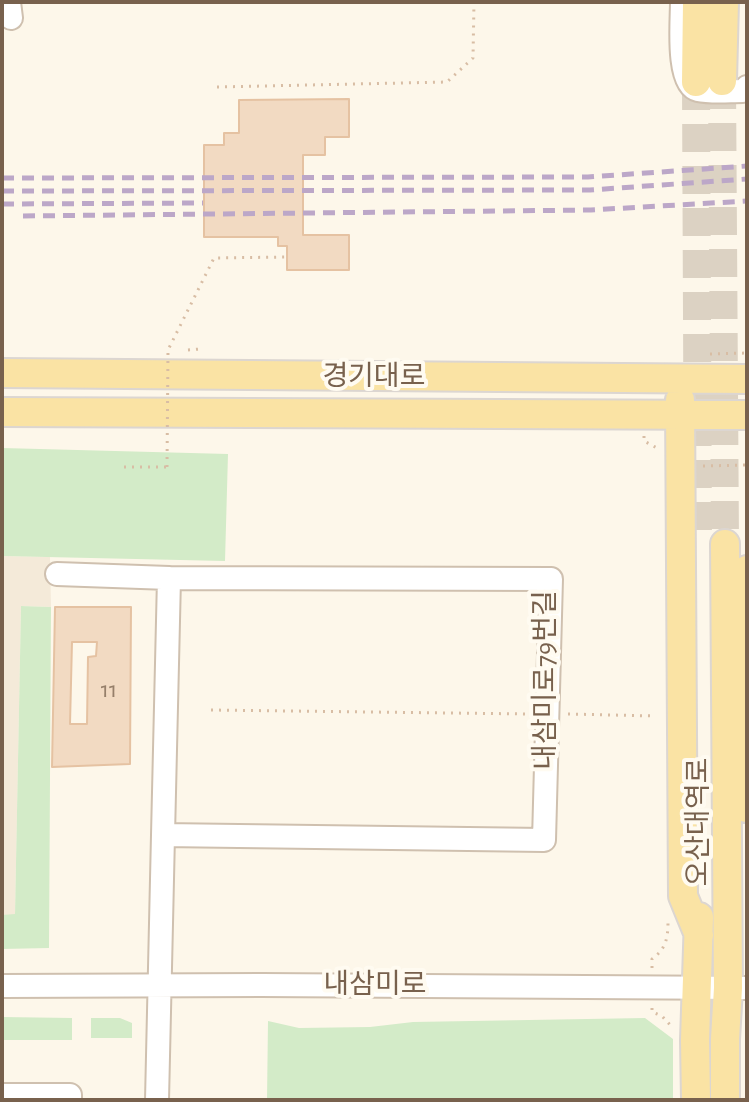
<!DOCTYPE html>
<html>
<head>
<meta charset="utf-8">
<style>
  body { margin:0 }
  #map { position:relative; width:749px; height:1102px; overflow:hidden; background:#fdf7ea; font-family:"Alegreya Sans",sans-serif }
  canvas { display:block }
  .frame { position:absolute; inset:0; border:4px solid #78614d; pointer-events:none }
</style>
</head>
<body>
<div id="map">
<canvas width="749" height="1102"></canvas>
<div class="frame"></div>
</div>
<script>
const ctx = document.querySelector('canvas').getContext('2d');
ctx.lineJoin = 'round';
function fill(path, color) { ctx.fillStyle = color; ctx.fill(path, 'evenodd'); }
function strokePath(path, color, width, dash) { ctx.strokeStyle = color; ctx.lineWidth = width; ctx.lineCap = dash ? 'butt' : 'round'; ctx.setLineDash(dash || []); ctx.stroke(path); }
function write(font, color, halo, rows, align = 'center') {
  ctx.font = font + ' "Alegreya Sans","Noto Sans KR",sans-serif'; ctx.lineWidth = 8; ctx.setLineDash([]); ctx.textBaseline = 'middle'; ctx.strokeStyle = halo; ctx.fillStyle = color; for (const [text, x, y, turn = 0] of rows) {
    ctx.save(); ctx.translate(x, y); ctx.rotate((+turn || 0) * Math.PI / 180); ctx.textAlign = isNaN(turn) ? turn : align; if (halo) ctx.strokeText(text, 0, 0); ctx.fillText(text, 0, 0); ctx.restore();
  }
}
const residential = new Path2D(`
  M 2,556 L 50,557 L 51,607 L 21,606 L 15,915 L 2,915 Z`);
const green = new Path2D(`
  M 2,448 L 228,454 L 225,561 L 2,556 Z
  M 21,606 L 51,607 L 49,948 L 2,949 L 2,915 L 15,914 Z
  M 2,1017 L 72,1018 L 72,1040 L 2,1040 Z
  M 91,1018 L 120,1018 L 132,1023 L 132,1038 L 91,1038 Z
  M 645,1018 L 673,1039 L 673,1100 L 267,1100 L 268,1021 L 299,1028 L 370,1027 L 413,1022 Z`);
const building = new Path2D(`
  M 349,99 L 349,137 L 325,137 L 325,155 L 303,155 L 303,235 L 349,235 L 349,270 L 287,270 L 287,246 L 278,246 L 278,237 L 204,237 L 204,145 L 224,145 L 224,133 L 239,133 L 239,100 Z
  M 55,607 L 131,607 L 130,764 L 52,767 ZM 72,642 L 97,642 L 96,656 L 88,657 L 87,724 L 70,724 Z`);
const majorTunnel = new Path2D(`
  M 722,81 L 725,544
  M 696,82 L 698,544`);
const path = new Path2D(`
  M 217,87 L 447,82 L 473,58 L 474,2
  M 188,350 L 200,349
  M 710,354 L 747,353
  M 644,436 L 644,441 L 657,448
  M 703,466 L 747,465
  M 124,467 L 167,467
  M 211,710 L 529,714
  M 568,714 L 656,716
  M 652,968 L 652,959 C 666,949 668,938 668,921
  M 652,1008 L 652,1012 L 662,1016 L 671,1026`);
const minor = new Path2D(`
  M 9,2 L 11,18
  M 682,2 C 682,21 676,85 698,90 C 712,93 729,91 743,91 L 747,87
  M 57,574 L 169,578
  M 2,986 L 261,985 L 747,988
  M 2,1095 L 70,1095 L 70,1100
  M 157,1100 L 163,835 L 544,840 L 551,579 L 169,578 L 163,835`);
const major = new Path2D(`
  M 722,81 L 724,2
  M 696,82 L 697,2
  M 2,373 L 747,379
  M 680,400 L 683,896 L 699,935
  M 2,412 L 747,415
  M 725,544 L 728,988 L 725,1039 L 725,1100
  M 746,808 L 747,570
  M 696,1100 L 695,1040 L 699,917`);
const rail = new Path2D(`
  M 2,178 L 588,177 L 747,166
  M 2,191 L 590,190 L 747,179
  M 2,204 L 203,203
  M 23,216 L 591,210 L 747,201`);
const pathBridge = new Path2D(`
  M 167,467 L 168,350 L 214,258 L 287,257`);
const numberNames = [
  ["11",109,690]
];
const streetNames = [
  ["경기대로",374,377],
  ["내삼미로79번길",546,680,-90],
  ["오산대역로",699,822,-90],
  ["내삼미로",375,985]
];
fill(residential, '#f4ead9');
fill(green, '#d3ebc8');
fill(building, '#f2dac2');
strokePath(building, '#e5c2a2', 2);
strokePath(majorTunnel, '#dcd2c3', 28, [28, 14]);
strokePath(minor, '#cfc0af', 26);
strokePath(major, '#dcd6d1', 32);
strokePath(path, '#d8bda4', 3, [2, 6]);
strokePath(minor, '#fff', 22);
strokePath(major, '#fae3a4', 28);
strokePath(rail, '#bca7c8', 5, [12, 8]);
strokePath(pathBridge, '#d8bda4', 3, [2, 6]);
write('24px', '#967f6a', null, numberNames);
write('28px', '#78614d', '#fffbf1', streetNames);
</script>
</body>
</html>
